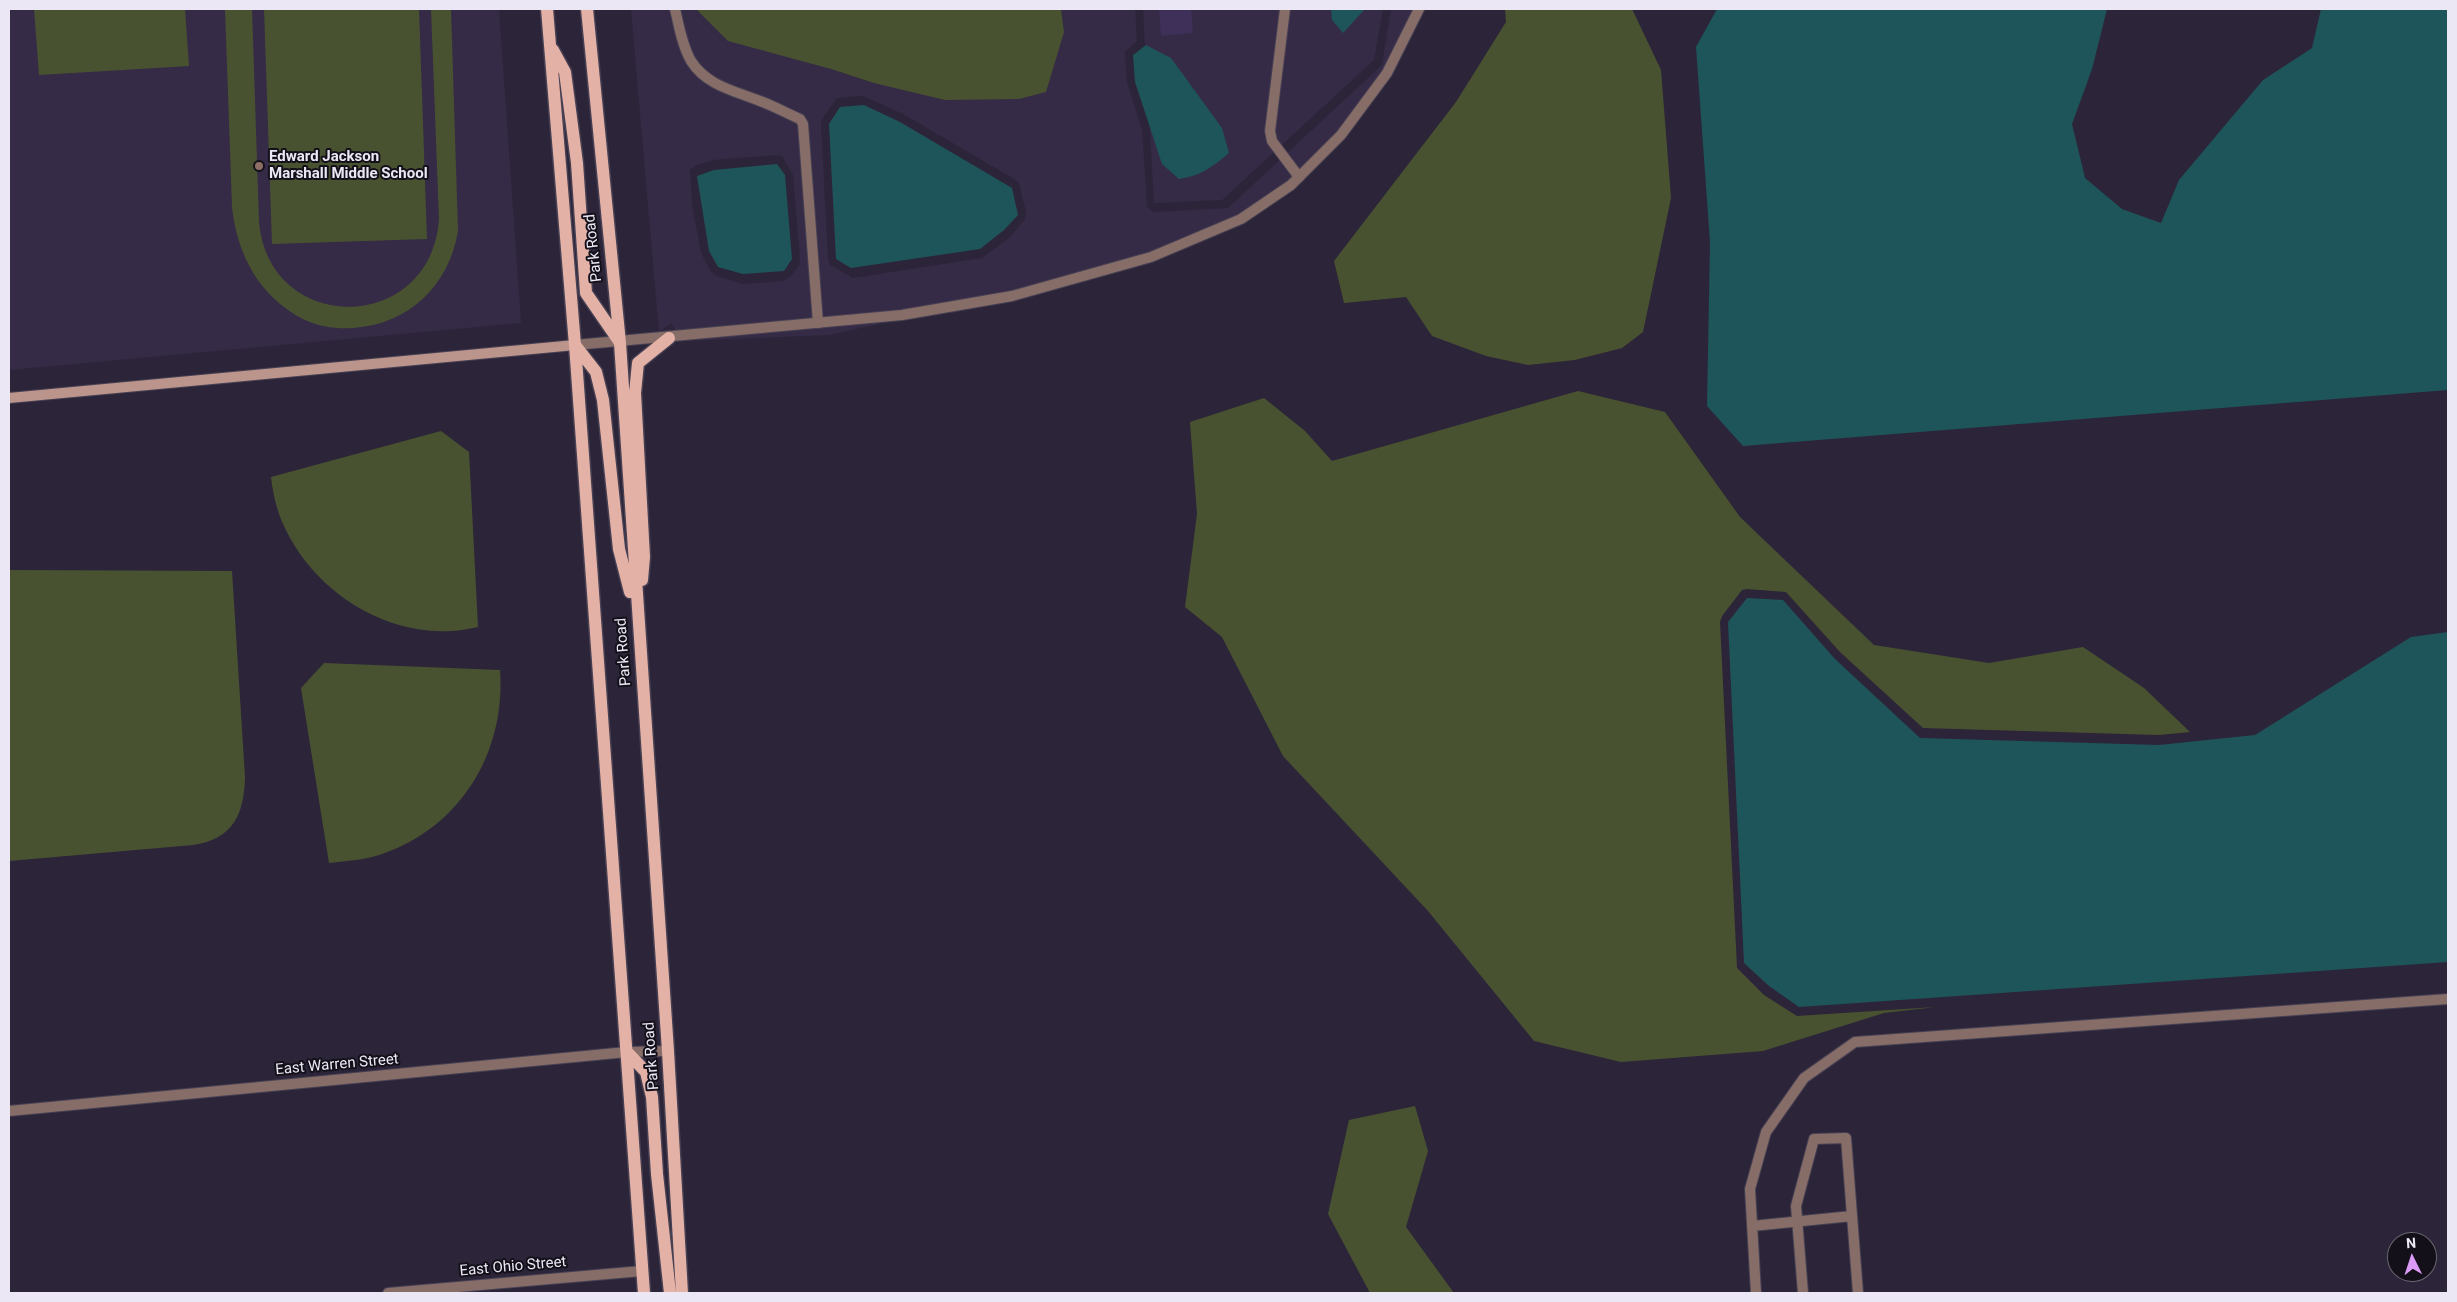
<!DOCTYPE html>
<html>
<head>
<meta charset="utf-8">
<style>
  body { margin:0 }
  #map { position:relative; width:2457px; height:1302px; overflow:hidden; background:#2c2539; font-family:Roboto,sans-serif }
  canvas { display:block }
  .frame { position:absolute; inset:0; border:10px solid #ece7f5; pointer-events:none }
  .north { position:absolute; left:2387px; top:1232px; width:50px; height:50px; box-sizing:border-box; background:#131019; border:1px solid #6a6671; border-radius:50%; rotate:356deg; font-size:14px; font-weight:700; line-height:20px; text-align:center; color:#ece7f5 }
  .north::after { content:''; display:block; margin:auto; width:18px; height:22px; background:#db9af6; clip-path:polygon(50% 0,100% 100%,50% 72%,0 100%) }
</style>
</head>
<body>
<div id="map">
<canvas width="2457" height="1302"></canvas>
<div class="frame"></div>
<div class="north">N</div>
</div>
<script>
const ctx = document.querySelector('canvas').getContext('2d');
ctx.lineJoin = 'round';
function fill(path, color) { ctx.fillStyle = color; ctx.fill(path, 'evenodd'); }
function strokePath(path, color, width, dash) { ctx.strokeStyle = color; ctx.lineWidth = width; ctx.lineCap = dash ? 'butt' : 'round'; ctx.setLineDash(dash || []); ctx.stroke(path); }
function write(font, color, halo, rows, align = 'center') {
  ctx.font = font + ' Roboto,sans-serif'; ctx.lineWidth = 4; ctx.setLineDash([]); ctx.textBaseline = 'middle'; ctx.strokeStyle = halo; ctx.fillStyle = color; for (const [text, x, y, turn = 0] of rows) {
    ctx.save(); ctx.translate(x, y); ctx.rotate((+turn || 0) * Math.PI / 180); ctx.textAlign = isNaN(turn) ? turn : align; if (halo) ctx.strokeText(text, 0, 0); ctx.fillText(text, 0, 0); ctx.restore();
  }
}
const built = new Path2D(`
  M 9,9 L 499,9 L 521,323 L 9,370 Z
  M 631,9 L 695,9 L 698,12 L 831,69 L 874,83 L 1064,32 L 1061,9 L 1135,9 L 1137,41 L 1125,52 L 1127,83 L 1142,129 L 1147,206 L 1150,210 L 1155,212 L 1228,208 L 1382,65 L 1391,9 L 1417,9 L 1363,113 L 1282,197 L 1106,274 L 829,335 L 682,341 L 671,323 L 659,332 ZM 863,96 L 903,114 L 1016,180 L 1019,183 L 1026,212 L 1025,219 L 1009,238 L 982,258 L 853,278 L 830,265 L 828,259 L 821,125 L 822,119 L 837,98 ZM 776,155 L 782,156 L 793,175 L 800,258 L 799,265 L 790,277 L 784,281 L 743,284 L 716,276 L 711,272 L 701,253 L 692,205 L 690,170 L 695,166 L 713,160 Z
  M 1143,9 L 1383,9 L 1374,60 L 1222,200 L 1154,203 Z`);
const green = new Path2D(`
  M 34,9 L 185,9 L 189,66 L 39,75 Z
  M 225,9 L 252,9 L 259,222 C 269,336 431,335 439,219 L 431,9 L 451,9 L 458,231 C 449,285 410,324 353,328 C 337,329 320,327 305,320 C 260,298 237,255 232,207 Z
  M 264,9 L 419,9 L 427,239 L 272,244 Z
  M 696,9 L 1061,9 L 1064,32 L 1046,92 L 1019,99 L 945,100 L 874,83 L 831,69 L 728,41 Z
  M 1505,9 L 1632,9 L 1661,70 L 1671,198 L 1643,332 L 1622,348 L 1575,360 L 1528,365 L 1486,356 L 1432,336 L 1406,297 L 1344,303 L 1334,261 L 1456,102 L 1506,22 Z
  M 1578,391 L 1665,412 L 1740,517 L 1874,645 L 1989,663 L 2083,647 L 2144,688 L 2190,732 L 2159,735 L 1923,728 L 1840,652 L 1786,592 L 1747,589 L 1742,590 L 1722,616 L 1720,622 L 1737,968 L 1764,995 L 1797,1016 L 1936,1007 L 1884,1013 L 1763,1051 L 1621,1062 L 1534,1041 L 1428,911 L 1283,756 L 1222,637 L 1185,607 L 1197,514 L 1190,422 L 1264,398 L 1305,431 L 1332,461 Z
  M 441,431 L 469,452 L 478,627 C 400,646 318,598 285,528 C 277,512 273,494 271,477 Z
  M 9,570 L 232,571 L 245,777 C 244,815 233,839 193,845 L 9,861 Z
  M 324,663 L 500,670 C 506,752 461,827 382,854 C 365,860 347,861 329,863 L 301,688 Z
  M 1415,1106 L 1428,1151 L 1406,1227 L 1454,1293 L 1370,1293 L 1328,1214 L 1349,1120 Z`);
const water = new Path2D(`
  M 1331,9 L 1365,9 L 1343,33 L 1332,20 Z
  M 1717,9 L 2107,9 L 2092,69 L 2072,124 L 2085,178 L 2122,209 L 2161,223 L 2179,180 L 2263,80 L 2312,48 L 2321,9 L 2448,9 L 2448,390 L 1743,446 L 1707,406 L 1710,242 L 1696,47 Z
  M 1146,45 L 1171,58 L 1222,128 L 1229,153 C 1213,167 1200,176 1179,179 L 1162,164 L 1135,82 L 1133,55 Z
  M 864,105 L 900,122 L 1012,188 L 1018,215 L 1004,230 L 980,249 L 851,268 L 836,259 L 829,124 L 840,107 Z
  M 777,164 L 785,175 L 792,259 L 784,271 L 743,274 L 718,267 L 709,251 L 697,176 L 714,170 Z
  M 1747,598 L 1783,600 L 1835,659 L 1920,738 L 2159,745 L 2255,735 L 2411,637 L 2448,632 L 2448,962 L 1799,1007 L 1769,986 L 1744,963 L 1728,622 Z`);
const building = new Path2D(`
  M 1159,9 L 1191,9 L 1193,33 L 1161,36 Z`);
const lane = new Path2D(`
  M 675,9 C 679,26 682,45 691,61 C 707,86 735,91 760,101 C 774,106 786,113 800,119 L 803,124 L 818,323
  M 1285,9 L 1270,131 L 1272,141 L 1299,177
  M 1752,1226 L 1852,1216
  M 1756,1293 L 1750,1189 L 1766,1132 L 1804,1078 L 1855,1042 L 2448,999
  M 1803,1293 L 1796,1206 L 1814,1139 L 1846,1138 L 1858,1293`);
const street = new Path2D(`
  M 575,345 L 902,315 L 1012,296 L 1151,257 L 1241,219 L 1291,185 L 1341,135 L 1387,73 L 1419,9
  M 9,1111 L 627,1052 L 668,1051
  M 388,1293 L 642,1271`);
const secondary = new Path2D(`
  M 9,398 L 575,345`);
const primary = new Path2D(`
  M 547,9 L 575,345 L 644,1293
  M 587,9 L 620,343 L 668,1051 L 682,1293
  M 553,50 L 565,72 L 577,163 L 586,293 L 619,341
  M 575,345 L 596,372 L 603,400 L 619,549 L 630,592
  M 642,580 L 644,557 L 635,393 L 638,363 L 669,338
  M 627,1052 L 646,1072 L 652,1097 L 657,1174 L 670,1293`);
const markers = [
  [259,166,5,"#8d6e63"]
];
const poiNames = [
  ["Edward Jackson",269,157],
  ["Marshall Middle School",269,174]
];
const streetNames = [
  ["Park Road",594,248,-96],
  ["Park Road",624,652,-94],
  ["Park Road",652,1056,-94],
  ["East Warren Street",337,1065,-5],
  ["East Ohio Street",513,1267,-5]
];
fill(built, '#352b46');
fill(green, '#495230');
fill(water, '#1e555a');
fill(building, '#3f3059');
strokePath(lane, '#474053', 12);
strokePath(street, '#474053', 12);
strokePath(secondary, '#474053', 12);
strokePath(primary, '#474053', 15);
strokePath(lane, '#866d68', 10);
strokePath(street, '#866d68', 10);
strokePath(secondary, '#bb948b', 10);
strokePath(primary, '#e4b1a6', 12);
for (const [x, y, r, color] of markers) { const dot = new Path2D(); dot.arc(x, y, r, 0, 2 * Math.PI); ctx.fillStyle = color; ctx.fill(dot); strokePath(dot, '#131019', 2); }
write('bold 15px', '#ece7f5', '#131019', poiNames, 'left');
write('15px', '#ece7f5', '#131019', streetNames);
</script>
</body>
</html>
